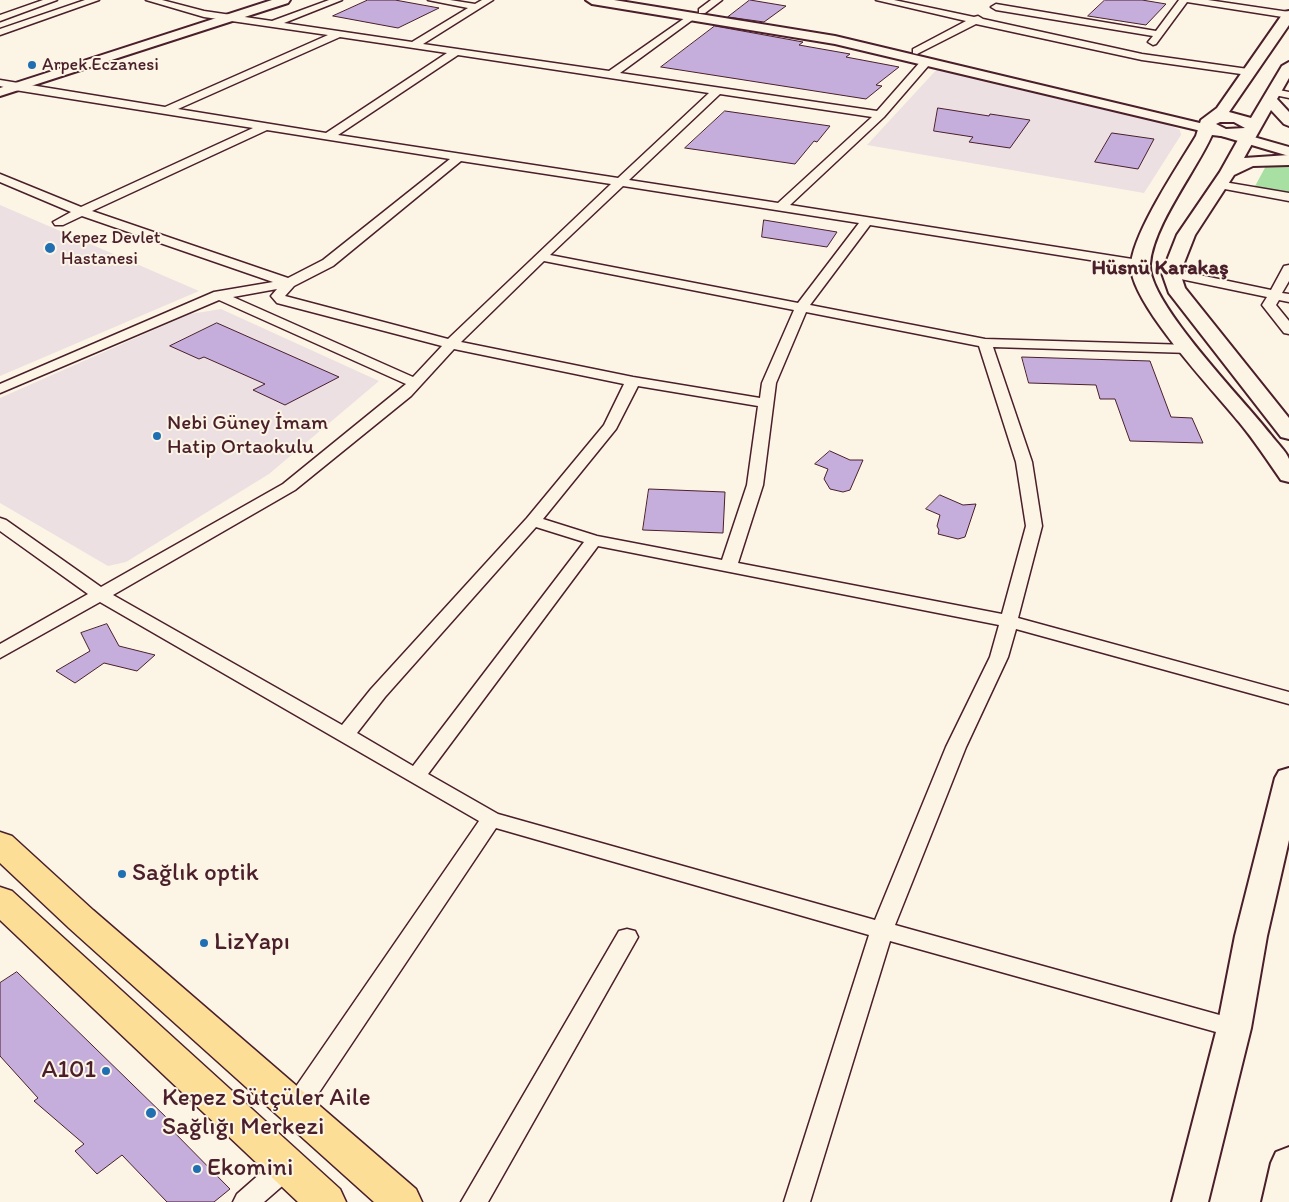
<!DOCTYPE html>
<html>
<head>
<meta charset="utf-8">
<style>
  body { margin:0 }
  canvas { display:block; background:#fcf5e5 }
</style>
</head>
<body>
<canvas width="1289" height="1202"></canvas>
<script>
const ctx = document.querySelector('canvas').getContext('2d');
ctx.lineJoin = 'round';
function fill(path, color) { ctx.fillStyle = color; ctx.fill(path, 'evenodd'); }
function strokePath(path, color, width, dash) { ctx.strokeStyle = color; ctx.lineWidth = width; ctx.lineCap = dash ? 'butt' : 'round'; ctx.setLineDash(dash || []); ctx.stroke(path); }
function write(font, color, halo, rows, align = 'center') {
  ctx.font = font + ' Itim,sans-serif'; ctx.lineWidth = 4; ctx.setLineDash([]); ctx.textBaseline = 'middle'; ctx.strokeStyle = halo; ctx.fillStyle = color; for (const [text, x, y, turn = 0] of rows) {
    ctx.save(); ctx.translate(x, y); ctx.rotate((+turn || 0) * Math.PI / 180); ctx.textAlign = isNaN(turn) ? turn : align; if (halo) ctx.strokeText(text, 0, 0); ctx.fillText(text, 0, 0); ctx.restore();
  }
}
const built = new Path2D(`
  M 938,68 L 1165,123 L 1180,130 L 1181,135 L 1144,193 L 867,145 Z
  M 0,205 L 199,291 L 0,376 Z
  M 221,309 L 379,381 L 269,474 L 126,562 L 108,566 L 0,503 L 0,398 L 190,314 Z`);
const green = new Path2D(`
  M 1267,164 L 1289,164 L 1289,195 L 1254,188 Z`);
const building = new Path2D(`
  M 368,0 L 395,0 L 439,8 L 398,28 L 333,16 Z
  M 750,0 L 786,6 L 764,22 L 728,17 Z
  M 1105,0 L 1142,0 L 1166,4 L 1146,25 L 1088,16 Z
  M 715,26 L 803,42 L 799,45 L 850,54 L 846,57 L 899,67 L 876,85 L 882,86 L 866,99 L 661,67 Z
  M 938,108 L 989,116 L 990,114 L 1030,120 L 1010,148 L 969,142 L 973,137 L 934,131 Z
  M 725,111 L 830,126 L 817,142 L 814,141 L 795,164 L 685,148 Z
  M 1112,133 L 1154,139 L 1138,169 L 1095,162 Z
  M 764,220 L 837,232 L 827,247 L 762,237 Z
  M 217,323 L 339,377 L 285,405 L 253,390 L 265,384 L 204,357 L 199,359 L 170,346 Z
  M 1022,357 L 1150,361 L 1171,417 L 1192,418 L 1203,443 L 1130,441 L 1115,399 L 1100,399 L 1096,385 L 1029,383 Z
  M 830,451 L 850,460 L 863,460 L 850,490 L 843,492 L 830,489 L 824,479 L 828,469 L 815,464 Z
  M 649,489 L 725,492 L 723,533 L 643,530 Z
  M 940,495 L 963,505 L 976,504 L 965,537 L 958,539 L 938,534 L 939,530 L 937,526 L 940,515 L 926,509 Z
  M 107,624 L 119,646 L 155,655 L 137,671 L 104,663 L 75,683 L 56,671 L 90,651 L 81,633 Z
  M 17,972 L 169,1120 L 165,1123 L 230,1189 L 214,1202 L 167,1202 L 122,1155 L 97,1174 L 75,1151 L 84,1144 L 34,1101 L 38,1098 L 0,1056 L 0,983 Z`);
const minor = new Path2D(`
  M 43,0 L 57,0 L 0,21 L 0,15 Z
  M 85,0 L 99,0 L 0,35 L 0,29 Z
  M 146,0 L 162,0 L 204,11 L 272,21 L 329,0 L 342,0 L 284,23 L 412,42 L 468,8 L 428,0 L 450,0 L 475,4 L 482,0 L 493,0 L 423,44 L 609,71 L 692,13 L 695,14 L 695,18 L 620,73 L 877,111 L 921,61 L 929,61 L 929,65 L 884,117 L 790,205 L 1145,261 L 1146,264 L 1140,268 L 870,225 L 810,305 L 985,339 L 1190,345 L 1197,349 L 1190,353 L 993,347 L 1032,462 L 1042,526 L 1018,618 L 1289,692 L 1289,704 L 1016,629 L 1008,657 L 966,747 L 895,925 L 1234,1019 L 1242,1021 L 1246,1028 L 1242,1035 L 1234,1037 L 890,941 L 810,1202 L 784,1202 L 869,935 L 496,828 L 304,1115 L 295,1118 L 286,1115 L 283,1108 L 286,1101 L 479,821 L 100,602 L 0,658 L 0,644 L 88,594 L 0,531 L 0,518 L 6,520 L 101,587 L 283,484 L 406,384 L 219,300 L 0,393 L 0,384 L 214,292 L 273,282 L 82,216 L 63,225 L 55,225 L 53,222 L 71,212 L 0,182 L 0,174 L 81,207 L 253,128 L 15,90 L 0,86 L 0,80 L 165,107 L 328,35 L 204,17 ZM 340,37 L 447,53 L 326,133 L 178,109 ZM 458,55 L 709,93 L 618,178 L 338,135 ZM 720,94 L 872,117 L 778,203 L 629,180 ZM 267,130 L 450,159 L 323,260 L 288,278 L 92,211 ZM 461,161 L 611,184 L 448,339 L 285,296 L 294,286 L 333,266 ZM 623,186 L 859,223 L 798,303 L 550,255 ZM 544,261 L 794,310 L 762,383 L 760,398 L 633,377 L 461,342 ZM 277,289 L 271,296 L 277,303 L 442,346 L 413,377 L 233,297 ZM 806,312 L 979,346 L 1016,462 L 1026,526 L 1002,614 L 738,563 L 763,485 L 776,383 ZM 454,349 L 624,384 L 604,425 L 527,518 L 371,689 L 342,725 L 113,595 L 295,490 L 411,396 ZM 638,386 L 758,406 L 747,485 L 722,560 L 597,536 L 543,519 L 616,429 ZM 536,527 L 584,542 L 413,766 L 357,733 L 385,697 ZM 598,546 L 999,625 L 990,657 L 946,747 L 875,920 L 498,814 L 428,774 Z
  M 711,0 L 722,0 L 705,13 L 699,13 L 699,9 Z
  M 876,0 L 894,0 L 974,17 L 978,16 L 983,19 L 1142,54 L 1248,69 L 1253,72 L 1248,75 L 1142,60 L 976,24 L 917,54 L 913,53 L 913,49 L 966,21 Z
  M 1179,0 L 1208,0 L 1289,12 L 1289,18 L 1187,2 L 1156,44 L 1153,45 L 1148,42 L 1153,36 L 996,10 L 991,7 L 996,4 L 1156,31 Z
  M 1274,89 L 1289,92 L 1289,98 L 1270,94 L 1270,90 Z
  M 1218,181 L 1289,193 L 1289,201 L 1214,187 L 1214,183 Z
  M 1289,265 L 1289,281 L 1282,293 L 1289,294 L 1289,302 L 1279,300 L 1276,305 L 1289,321 L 1289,334 L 1284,333 L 1262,305 L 1267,297 L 1171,277 L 1165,273 L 1171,269 L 1271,290 L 1284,266 Z
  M 627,929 L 635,931 L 638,937 L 488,1202 L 461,1202 L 619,931 Z
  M 287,1155 L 296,1158 L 300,1166 L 296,1174 L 264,1202 L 233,1202 L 237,1194 L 278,1158 Z`);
const tertiary = new Path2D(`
  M 272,0 L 290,0 L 288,3 L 0,96 L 0,88 Z
  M 586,0 L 614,0 L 835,36 L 1229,130 L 1289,147 L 1289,156 L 1218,135 L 835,44 L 592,4 Z`);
const secondary = new Path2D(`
  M 1289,11 L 1289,25 L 1229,112 L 1251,118 L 1282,66 L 1289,62 L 1289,78 L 1277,99 L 1289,112 L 1289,126 L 1284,124 L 1271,110 L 1244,158 L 1289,155 L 1289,165 L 1253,166 L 1234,175 L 1195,235 L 1180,273 L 1185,288 L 1289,418 L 1289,439 L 1281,437 L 1169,293 L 1162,273 L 1177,235 L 1220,172 L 1239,138 L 1212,135 C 1196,171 1153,225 1150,264 C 1147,302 1245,401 1271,435 C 1276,442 1286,451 1289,459 C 1289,465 1289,475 1289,482 L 1281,480 C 1267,460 1254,440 1239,422 C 1214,391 1128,301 1131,264 C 1134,231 1178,166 1196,136 L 1201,120 L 1217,108 L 1284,12 ZM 1220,122 L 1234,122 L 1245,128 L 1226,129 L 1216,124 Z
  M 1289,768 L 1289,840 L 1267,936 L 1251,1028 L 1208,1202 L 1172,1202 L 1217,1028 L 1235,936 L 1275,778 L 1279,771 Z
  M 1289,1147 L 1289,1202 L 1262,1202 L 1271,1163 L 1276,1152 Z`);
const primary = new Path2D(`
  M 0,832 L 12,836 L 93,910 L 416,1189 L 422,1202 L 374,1202 L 69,928 L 0,863 Z
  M 0,887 L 12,891 L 340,1189 L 346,1202 L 298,1202 L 0,920 Z`);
const markers = [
  [32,65,5,"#1f6fb2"],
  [50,248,6,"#1f6fb2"],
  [157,436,5,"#1f6fb2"],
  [122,874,5,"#1f6fb2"],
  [204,943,5,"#1f6fb2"],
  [106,1071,5,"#1f6fb2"],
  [151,1113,6,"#1f6fb2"],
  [197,1169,5,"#1f6fb2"]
];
const farPoinames = [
  ["Arpek Eczanesi",42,65],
  ["Kepez Devlet",61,238],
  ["Hastanesi",61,259]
];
const farDistrictnames = [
  ["Hüsnü Karakaş",1160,269]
];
const poiNames = [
  ["Nebi Güney İmam",167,424],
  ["Hatip Ortaokulu",167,448]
];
const nearPoinames = [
  ["Sağlık optik",132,874],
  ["LizYapı",214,943],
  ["A101",96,1071,"right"],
  ["Kepez Sütçüler Aile",162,1099],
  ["Sağlığı Merkezi",162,1128],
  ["Ekomini",207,1169]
];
fill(built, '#ece0e2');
fill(green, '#a8dfa2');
fill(building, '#c6aedc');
strokePath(building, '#4a1f2b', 1);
strokePath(minor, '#4a1f2b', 3);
strokePath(tertiary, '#4a1f2b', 4);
strokePath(secondary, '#4a1f2b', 4);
strokePath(primary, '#4a1f2b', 3);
fill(minor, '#fcf5e5');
fill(tertiary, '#fcf5e5');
fill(secondary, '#fcf5e5');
fill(primary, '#fcde96');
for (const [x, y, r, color] of markers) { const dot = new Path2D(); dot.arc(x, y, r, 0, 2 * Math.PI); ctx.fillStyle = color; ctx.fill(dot); strokePath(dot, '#fcf5e5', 2); }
write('18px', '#4a1f2b', '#fcf5e5', farPoinames, 'left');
write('bold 21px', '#4a1f2b', '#fcf5e5', farDistrictnames);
write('21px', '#4a1f2b', '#fcf5e5', poiNames, 'left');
write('25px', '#4a1f2b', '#fcf5e5', nearPoinames, 'left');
</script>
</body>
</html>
